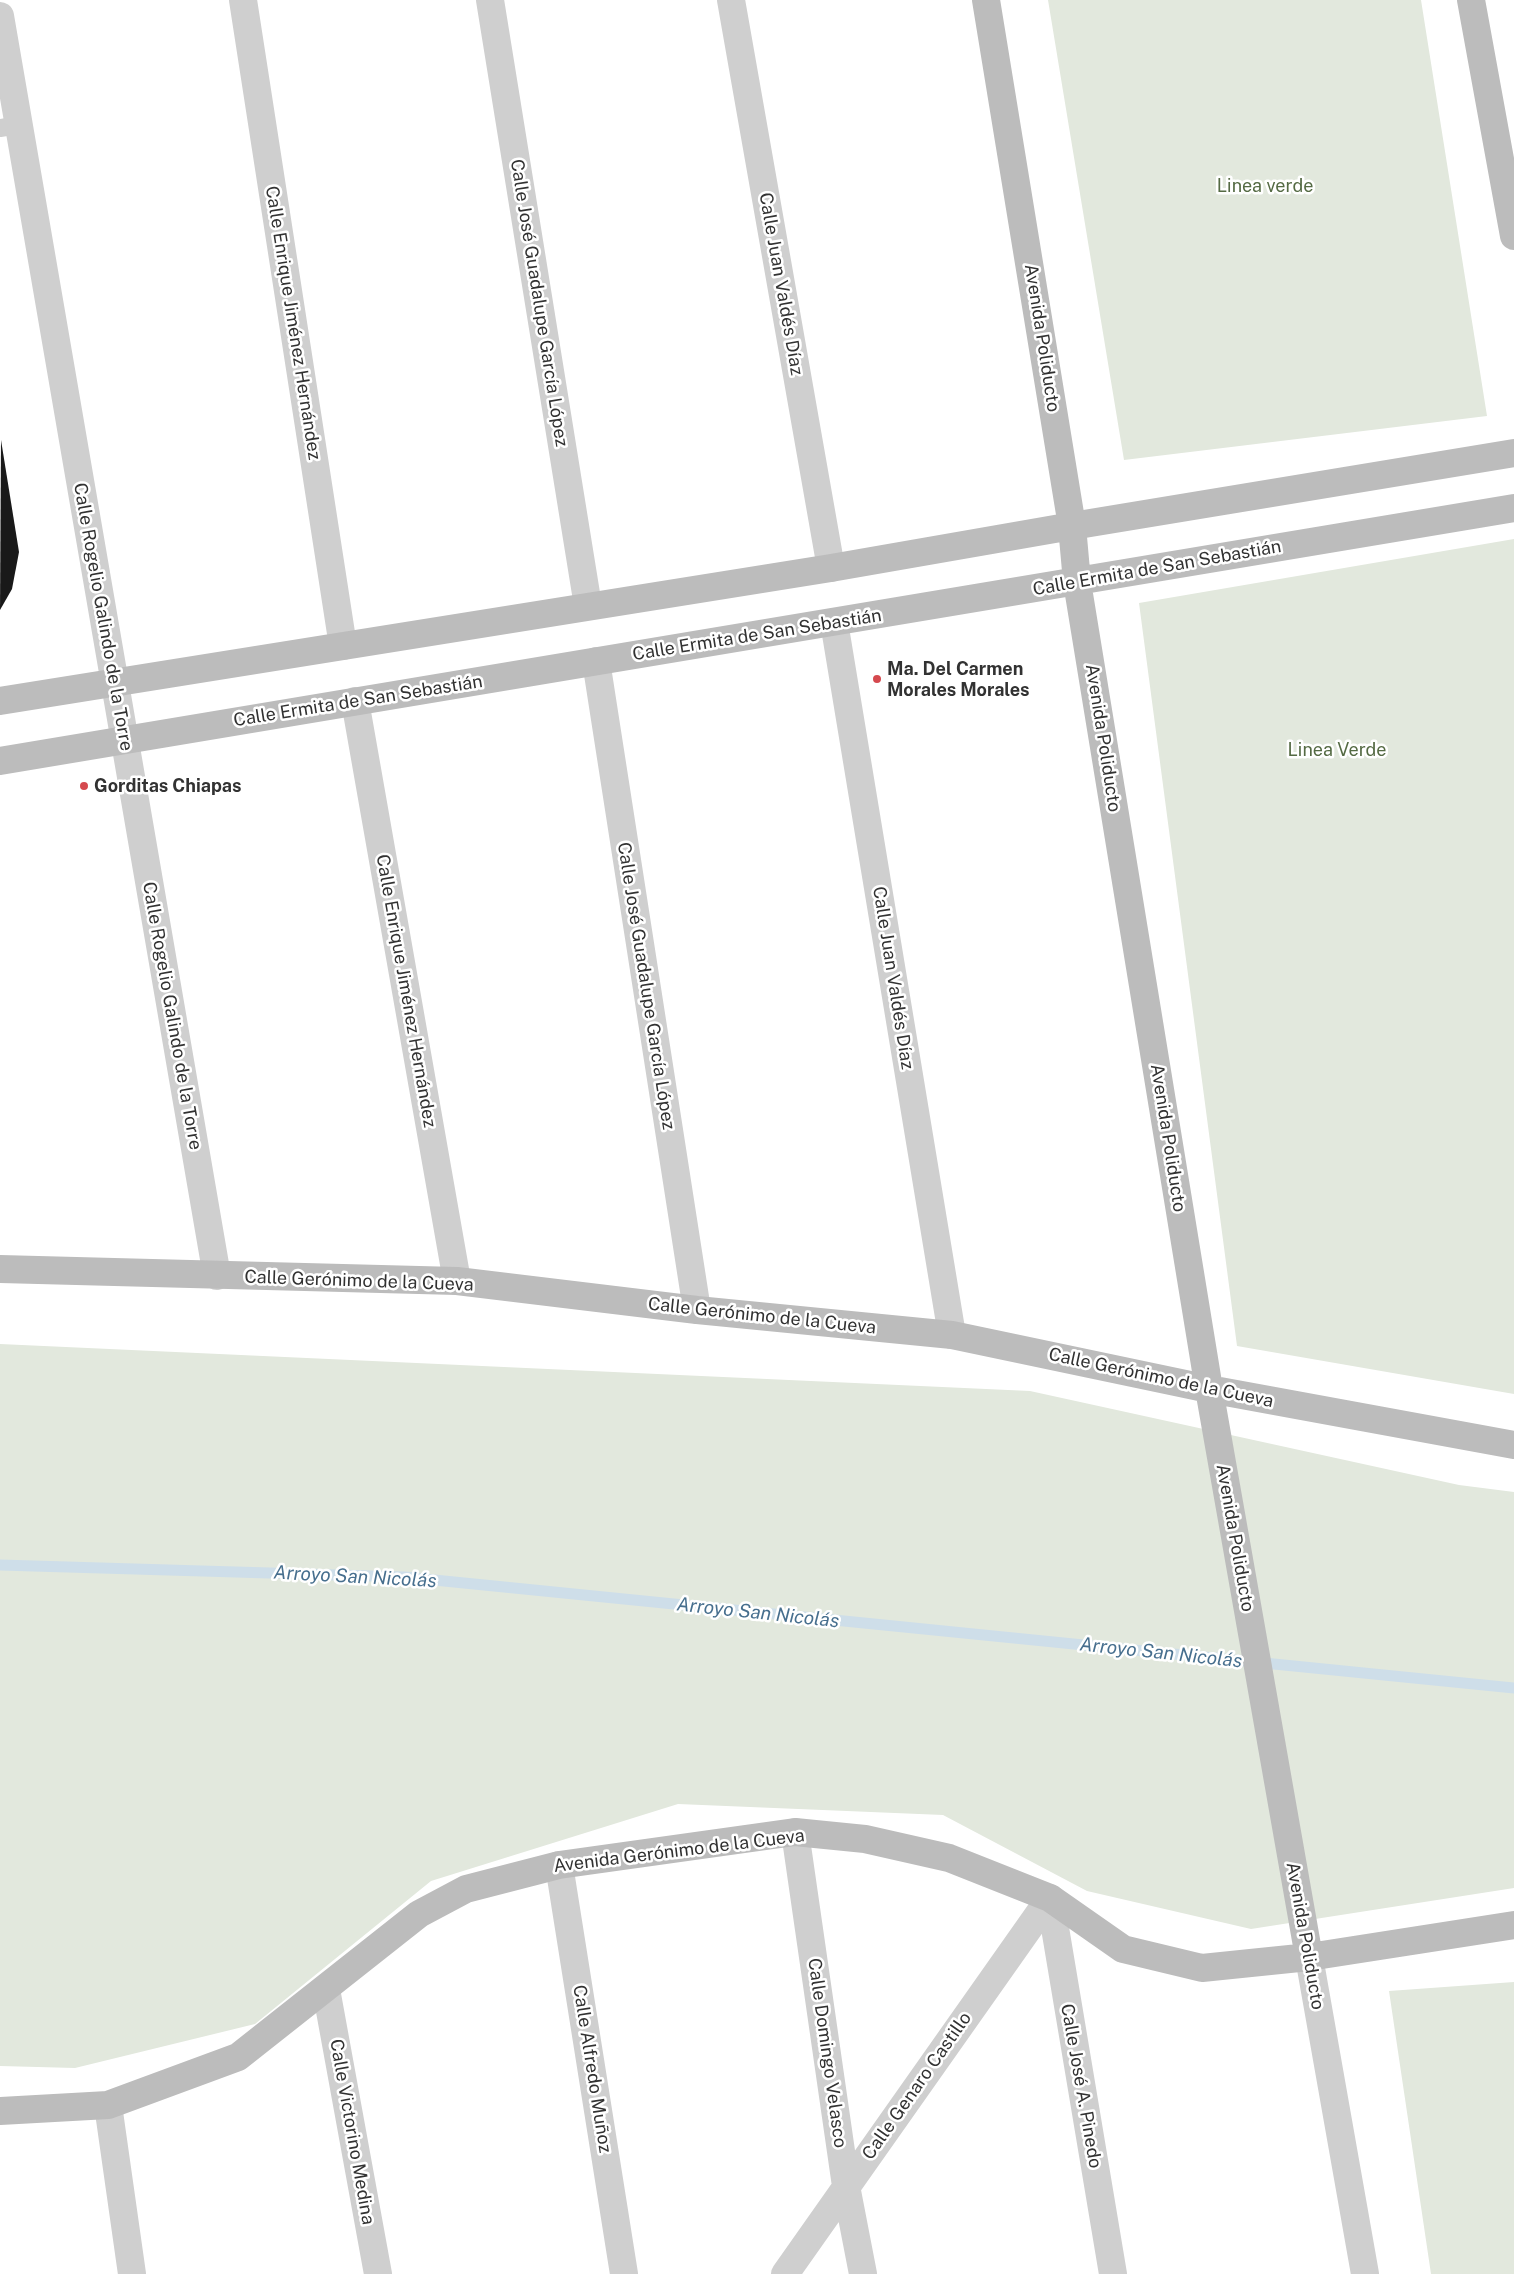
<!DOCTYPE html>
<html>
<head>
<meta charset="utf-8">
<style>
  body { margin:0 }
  canvas { display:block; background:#fff }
</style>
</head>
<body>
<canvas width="1514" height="2274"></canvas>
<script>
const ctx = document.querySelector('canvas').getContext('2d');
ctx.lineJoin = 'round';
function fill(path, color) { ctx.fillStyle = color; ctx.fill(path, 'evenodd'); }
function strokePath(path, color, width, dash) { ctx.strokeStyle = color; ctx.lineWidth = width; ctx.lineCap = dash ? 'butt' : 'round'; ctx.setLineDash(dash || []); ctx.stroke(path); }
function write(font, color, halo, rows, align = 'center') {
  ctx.font = font + ' "Public Sans",sans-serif'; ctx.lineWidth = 5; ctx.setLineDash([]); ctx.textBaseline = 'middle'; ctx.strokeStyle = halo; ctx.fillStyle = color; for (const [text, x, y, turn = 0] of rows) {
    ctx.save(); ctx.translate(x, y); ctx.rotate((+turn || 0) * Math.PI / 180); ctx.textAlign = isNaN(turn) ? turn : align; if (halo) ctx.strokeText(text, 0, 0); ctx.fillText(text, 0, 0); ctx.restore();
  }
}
const green = new Path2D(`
  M 1048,0 L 1421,0 L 1487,416 L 1124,460 Z
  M 1514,539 L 1514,1394 L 1237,1346 L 1139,603 Z
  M 0,1344 L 1030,1391 L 1459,1485 L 1514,1492 L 1514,1888 L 1251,1929 L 1087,1891 L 943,1815 L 678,1804 L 431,1881 L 255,2024 L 75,2068 L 0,2066 Z
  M 1514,1982 L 1514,2274 L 1431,2274 L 1389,1991 Z`);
const stream = new Path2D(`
  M 0,1565 L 404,1577 L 1514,1688`);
const building = new Path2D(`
  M 1,440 L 19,552 L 12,589 L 0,610 Z`);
const lane = new Path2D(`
  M 0,128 L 18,125`);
const street = new Path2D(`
  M 243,0 L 343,646
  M 490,0 L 588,606
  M 731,0 L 831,568
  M 0,16 L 217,1276
  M 834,622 L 952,1335
  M 596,661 L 697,1310
  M 355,701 L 457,1281
  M 795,1832 L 846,2186 L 863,2274
  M 559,1865 L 624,2274
  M 1050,1898 L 1113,2274
  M 1309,1957 L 1365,2274
  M 326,1989 L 378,2274
  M 108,2105 L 132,2274
  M 785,2274 L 1050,1898`);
const secondary = new Path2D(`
  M 986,0 L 1072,526 L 1077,582 L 1209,1389 L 1309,1957
  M 1471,0 L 1514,236
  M 0,701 L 831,568 L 1072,526 L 1514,453
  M 0,761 L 1514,508
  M 0,1269 L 457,1281 L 697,1310 L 952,1335 L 1209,1389 L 1514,1445
  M 0,2111 L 108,2105 L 238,2057 L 419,1914 L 466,1889 L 559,1865 L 795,1832 L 865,1839 L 949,1858 L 1050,1898 L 1123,1949 L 1202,1968 L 1309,1957 L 1514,1925`);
const markers = [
  [877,679,5,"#d5494e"],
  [84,786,5,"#d5494e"]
];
const parkNames = [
  ["Linea verde",1265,186],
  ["Linea Verde",1337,750]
];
const streetNames = [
  ["Calle Juan Valdés Díaz",781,284,80],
  ["Calle José Guadalupe García López",539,303,81],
  ["Calle Enrique Jiménez Hernández",293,323,81],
  ["Avenida Poliducto",1042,338,81],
  ["Calle Ermita de San Sebastián",1157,568,-10],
  ["Calle Rogelio Galindo de la Torre",103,617,80],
  ["Calle Ermita de San Sebastián",757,635,-9],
  ["Calle Ermita de San Sebastián",358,701,-9],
  ["Avenida Poliducto",1103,738,81],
  ["Calle Juan Valdés Díaz",893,978,81],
  ["Calle José Guadalupe García López",646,986,81],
  ["Calle Enrique Jiménez Hernández",406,991,80],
  ["Calle Rogelio Galindo de la Torre",172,1016,80],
  ["Avenida Poliducto",1168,1138,81],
  ["Calle Gerónimo de la Cueva",359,1281,2],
  ["Calle Gerónimo de la Cueva",762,1316,6],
  ["Calle Gerónimo de la Cueva",1161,1378,12],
  ["Avenida Poliducto",1235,1538,80],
  ["Avenida Gerónimo de la Cueva",679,1851,-7],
  ["Avenida Poliducto",1305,1936,80],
  ["Calle Domingo Velasco",827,2053,82],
  ["Calle Alfredo Muñoz",592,2069,81],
  ["Calle Genaro Castillo",917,2086,-55],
  ["Calle José A. Pinedo",1081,2086,80],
  ["Calle Victorino Medina",352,2132,80]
];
const poiNames = [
  ["Ma. Del Carmen",887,669],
  ["Morales Morales",887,690],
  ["Gorditas Chiapas",94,786]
];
const waterNames = [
  ["Arroyo San Nicolás",355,1577,3],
  ["Arroyo San Nicolás",758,1613,6],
  ["Arroyo San Nicolás",1161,1653,6]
];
fill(green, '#e2e8dd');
strokePath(stream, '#cedee9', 11);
fill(building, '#191919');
strokePath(lane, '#cfcfcf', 18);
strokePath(street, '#cfcfcf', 28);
strokePath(secondary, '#bcbcbc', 28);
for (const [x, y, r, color] of markers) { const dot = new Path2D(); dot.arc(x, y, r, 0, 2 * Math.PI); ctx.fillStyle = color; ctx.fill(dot); strokePath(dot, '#fff', 2); }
write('18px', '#546a43', '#fff', parkNames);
write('18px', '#323232', '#fff', streetNames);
write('bold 18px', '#323232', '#fff', poiNames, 'left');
write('italic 19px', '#476f8e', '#fff', waterNames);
</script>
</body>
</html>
